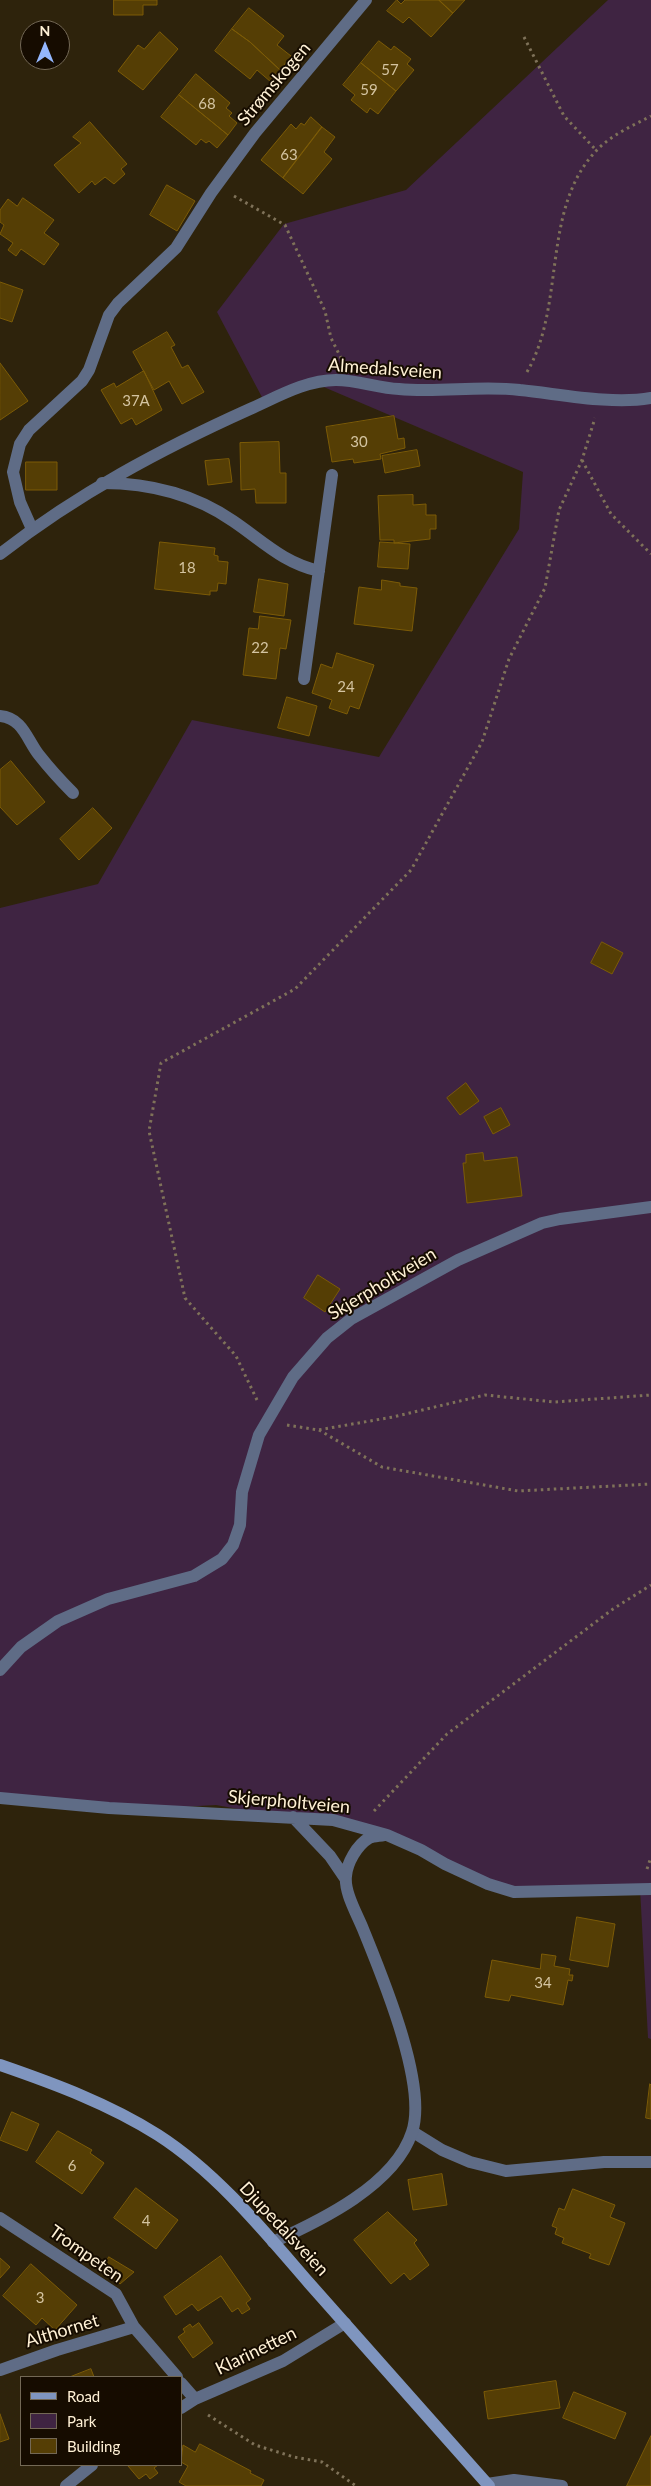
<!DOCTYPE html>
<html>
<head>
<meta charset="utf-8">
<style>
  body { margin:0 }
  #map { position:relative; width:651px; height:2486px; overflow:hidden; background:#2e230c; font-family:Lato,sans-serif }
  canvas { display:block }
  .legend { position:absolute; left:20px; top:2376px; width:162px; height:90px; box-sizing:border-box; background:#160c00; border:1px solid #736855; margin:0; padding:6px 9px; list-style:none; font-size:15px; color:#fff1d5 }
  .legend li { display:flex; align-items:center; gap:10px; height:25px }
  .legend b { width:25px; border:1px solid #736855 }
  .north { position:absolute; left:20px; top:20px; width:50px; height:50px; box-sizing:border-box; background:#160c00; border:1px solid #736855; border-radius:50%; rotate:0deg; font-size:14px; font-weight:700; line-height:20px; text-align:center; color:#fff1d5 }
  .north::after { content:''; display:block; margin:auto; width:18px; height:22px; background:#94b7fd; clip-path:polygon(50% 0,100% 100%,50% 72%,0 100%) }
</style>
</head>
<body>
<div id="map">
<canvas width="651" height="2486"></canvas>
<ul class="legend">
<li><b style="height:6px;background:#7f95bf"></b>Road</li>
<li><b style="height:14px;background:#3f2442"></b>Park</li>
<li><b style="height:14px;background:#553e05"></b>Building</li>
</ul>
<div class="north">N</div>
</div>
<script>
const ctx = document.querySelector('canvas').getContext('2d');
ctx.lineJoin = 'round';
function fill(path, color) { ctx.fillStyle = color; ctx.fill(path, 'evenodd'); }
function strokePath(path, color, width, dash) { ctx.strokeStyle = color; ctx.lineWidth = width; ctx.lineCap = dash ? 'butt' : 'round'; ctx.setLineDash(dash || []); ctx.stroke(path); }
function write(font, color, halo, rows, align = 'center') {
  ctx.font = font + ' Lato,sans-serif'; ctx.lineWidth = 4; ctx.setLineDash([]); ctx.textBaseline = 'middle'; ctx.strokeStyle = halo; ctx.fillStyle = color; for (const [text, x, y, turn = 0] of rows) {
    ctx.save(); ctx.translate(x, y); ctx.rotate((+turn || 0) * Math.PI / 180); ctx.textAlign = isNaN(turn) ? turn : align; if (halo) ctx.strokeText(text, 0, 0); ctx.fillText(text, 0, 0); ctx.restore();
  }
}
const green = new Path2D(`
  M 608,0 L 651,0 L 651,2039 L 648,2038 L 640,1888 L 532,1894 L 482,1881 L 416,1848 L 303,1815 L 255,1812 L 216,1805 L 163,1808 L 0,1796 L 0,908 L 98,884 L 192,720 L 379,757 L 519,529 L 523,472 L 312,382 L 264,401 L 217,312 L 284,224 L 406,190 Z`);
const building = new Path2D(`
  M 114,0 L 157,0 L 157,5 L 143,5 L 143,15 L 114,15 Z
  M 397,0 L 401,4 L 405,0 L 439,0 L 453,13 L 431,37 L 409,17 L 403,23 L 387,11 Z
  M 439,0 L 465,0 L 453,13 Z
  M 249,8 L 284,36 L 277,45 L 291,56 L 280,70 L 250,42 L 232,29 Z
  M 232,29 L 250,42 L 280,70 L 271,82 L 257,70 L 250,79 L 215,51 Z
  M 160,32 L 178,49 L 143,90 L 118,71 L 138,45 L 144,49 Z
  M 379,41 L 391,50 L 394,46 L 411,59 L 407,64 L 414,70 L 396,91 L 361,63 Z
  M 361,63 L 396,91 L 378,114 L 370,108 L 367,113 L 351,100 L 355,95 L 343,85 Z
  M 196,74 L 230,103 L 226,108 L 232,113 L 229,116 L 237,123 L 228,135 L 179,95 Z
  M 179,95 L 228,135 L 217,148 L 209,141 L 206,143 L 201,139 L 196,145 L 161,117 Z
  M 311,117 L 322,127 L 283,178 L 261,160 L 291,124 L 296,129 L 301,123 L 304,125 Z
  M 90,122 L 127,164 L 121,169 L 125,174 L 114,184 L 105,177 L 95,185 L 92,181 L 79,193 L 54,165 L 81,143 L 73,137 Z
  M 322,127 L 335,137 L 324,152 L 332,159 L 303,194 L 283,178 Z
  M 167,185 L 195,201 L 177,231 L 150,215 Z
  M 23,198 L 54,220 L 44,233 L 59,244 L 44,265 L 21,249 L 16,256 L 8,250 L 13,243 L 0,234 L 4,225 L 0,222 L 0,210 L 8,199 L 17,206 Z
  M 0,282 L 23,290 L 12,322 L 0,318 Z
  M 167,332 L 175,345 L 171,347 L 182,368 L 188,365 L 204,392 L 182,404 L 169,381 L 154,390 L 133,352 Z
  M 0,363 L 28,401 L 0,420 Z
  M 144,371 L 162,410 L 136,425 L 132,418 L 121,424 L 101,390 L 114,383 L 116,387 Z
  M 394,416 L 398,439 L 404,438 L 405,448 L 380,454 L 381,459 L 354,463 L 353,459 L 332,462 L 326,427 Z
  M 279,442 L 280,473 L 286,473 L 286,503 L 256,503 L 255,489 L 241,490 L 240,443 Z
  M 417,450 L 420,466 L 385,473 L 382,456 Z
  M 229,459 L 232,482 L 208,485 L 205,461 Z
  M 26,462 L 57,462 L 57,490 L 26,490 Z
  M 413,495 L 413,505 L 426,504 L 426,515 L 436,515 L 436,529 L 430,529 L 430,539 L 394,543 L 394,540 L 380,540 L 378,496 Z
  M 160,542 L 215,548 L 214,555 L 218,556 L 218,561 L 228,562 L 226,584 L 218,583 L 217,591 L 210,591 L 210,595 L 155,589 Z
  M 380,542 L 410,544 L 408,569 L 378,567 Z
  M 259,579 L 288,584 L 284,616 L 254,612 Z
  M 382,580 L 400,583 L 400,586 L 417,588 L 412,631 L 354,624 L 359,587 L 381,590 Z
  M 260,616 L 291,620 L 286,649 L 280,648 L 276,679 L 243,675 L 249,628 L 258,629 Z
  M 337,653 L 374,665 L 359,709 L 350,706 L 347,714 L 329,708 L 332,700 L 312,693 L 321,664 L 332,668 Z
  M 287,697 L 317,706 L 309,736 L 278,728 Z
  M 11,761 L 45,802 L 17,825 L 0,807 L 0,770 Z
  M 93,808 L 112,828 L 79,860 L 60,839 Z
  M 602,942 L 623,953 L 612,974 L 591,963 Z
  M 466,1083 L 479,1101 L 460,1115 L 447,1098 Z
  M 501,1108 L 510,1125 L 493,1134 L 484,1117 Z
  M 483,1153 L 484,1161 L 517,1157 L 522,1196 L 467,1203 L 463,1163 L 466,1163 L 466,1155 Z
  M 318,1275 L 340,1289 L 325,1312 L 304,1298 Z
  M 577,1917 L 615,1924 L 608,1967 L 570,1960 Z
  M 542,1954 L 556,1956 L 554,1966 L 570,1969 L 569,1975 L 573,1975 L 572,1981 L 568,1980 L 563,2005 L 511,1995 L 509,2001 L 485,1997 L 492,1960 L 540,1969 Z
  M 650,2084 L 651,2085 L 651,2119 L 646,2118 Z
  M 12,2112 L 39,2124 L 27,2151 L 0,2140 Z
  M 58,2131 L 92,2150 L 90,2153 L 104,2163 L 82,2194 L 36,2162 Z
  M 442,2174 L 447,2205 L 413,2210 L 408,2180 Z
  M 136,2188 L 178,2220 L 156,2249 L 114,2218 Z
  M 573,2189 L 615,2205 L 610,2217 L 625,2223 L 609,2265 L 589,2258 L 591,2254 L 562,2243 L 564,2238 L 555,2234 L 557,2228 L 552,2226 L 559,2208 L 564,2210 Z
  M 388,2212 L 417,2240 L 414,2243 L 429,2265 L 410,2280 L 404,2273 L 391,2284 L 354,2240 Z
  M 221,2256 L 251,2299 L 246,2303 L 250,2309 L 242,2314 L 238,2308 L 232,2312 L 221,2296 L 198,2311 L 192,2304 L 176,2315 L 164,2297 Z
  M 109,2257 L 134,2272 L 120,2284 L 103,2269 Z
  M 0,2258 L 10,2267 L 0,2278 Z
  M 31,2264 L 77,2305 L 55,2330 L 42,2318 L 36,2325 L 3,2296 Z
  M 199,2323 L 213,2343 L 193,2358 L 178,2337 L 185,2332 L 183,2329 L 190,2324 L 192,2327 Z
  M 91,2369 L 94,2377 L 70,2377 Z
  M 556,2381 L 560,2408 L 488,2419 L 484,2392 Z
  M 574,2392 L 626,2413 L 615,2439 L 563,2418 Z
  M 0,2414 L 9,2439 L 0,2442 Z
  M 651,2436 L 651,2486 L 627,2486 Z
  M 200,2444 L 251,2471 L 250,2473 L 264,2480 L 261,2486 L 186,2486 L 179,2482 L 188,2466 L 181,2462 L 183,2445 L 195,2452 Z
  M 158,2465 L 154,2468 L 158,2473 L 150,2479 L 146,2474 L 139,2479 L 128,2466 Z`);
const path = new Path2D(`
  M 524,37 L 564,116 L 596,150
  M 234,196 L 285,225 L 325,311 L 331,338 L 342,360
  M 527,372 C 566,305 541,209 596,151 C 611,135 632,126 651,116
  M 582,460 L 611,514 L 651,554
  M 257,1400 L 236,1356 L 185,1298 L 149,1131 L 161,1063 L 295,989 L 411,870 L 482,742 L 509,659 L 545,588 L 559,510 L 582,460 L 595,418
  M 287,1425 L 318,1430 L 393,1417 L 485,1395 L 554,1402 L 651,1395
  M 319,1430 L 382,1467 L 518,1491 L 651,1484
  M 374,1811 L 447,1734 L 613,1609 L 651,1585
  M 647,1869 L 651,1857
  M 208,2415 L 255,2445 L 294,2457 L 322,2462 L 356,2486`);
const lane = new Path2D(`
  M 102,483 C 149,483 194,494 233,521 C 264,542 282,562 319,571
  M 304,679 L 332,475
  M 0,716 C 23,718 27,740 39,755 C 50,769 61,781 73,793
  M 413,2132 L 442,2150 L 470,2162 L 506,2171 L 604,2162 L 651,2162`);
const street = new Path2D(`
  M 32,529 L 20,502 L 13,472 L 20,444 L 29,430 L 82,381 L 89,370 L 109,315 L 118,303 L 176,248 L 211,193 L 255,133 L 366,0
  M 0,554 C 77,494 161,449 250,409 C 277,397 306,380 336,380 C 357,380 378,388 399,389 C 439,393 480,385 520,390 C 560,394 611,405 651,398
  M 0,1670 L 21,1647 L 58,1621 L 108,1599 L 194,1576 L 222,1559 L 233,1545 L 240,1525 L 242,1492 L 259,1435 L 293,1377 L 327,1338 L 351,1319 L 458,1260 L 542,1223 L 560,1219 L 651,1207
  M 0,1798 L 109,1808 L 333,1820 L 387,1835 L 421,1850 L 445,1864 L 488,1884 L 514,1892 L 651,1889
  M 293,1817 L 330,1856 L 345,1878
  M 0,2218 L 116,2294 L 134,2327 L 177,2377
  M 273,2242 C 320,2221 395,2185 412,2132 C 428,2085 382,1976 363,1929 C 357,1914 344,1892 346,1876 C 347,1863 357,1845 369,1838 C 373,1836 379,1836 384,1835
  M 0,2370 L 57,2350 L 134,2327
  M 181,2383 L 195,2399
  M 181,2408 L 195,2399 L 283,2361 L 345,2323
  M 487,2484 L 514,2480 L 562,2486
  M 66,2486 L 92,2465`);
const secondary = new Path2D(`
  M 0,2065 C 55,2084 109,2104 158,2135 C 217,2173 264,2231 309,2283 C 369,2350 429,2419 489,2486`);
const numberNames = [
  ["57",390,70],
  ["59",369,90],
  ["68",207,104],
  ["63",289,155],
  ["37A",136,401],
  ["30",359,442],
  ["18",187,568],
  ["22",260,648],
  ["24",346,687],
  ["34",543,1983],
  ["6",72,2166],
  ["4",146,2221],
  ["3",40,2298]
];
const streetNames = [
  ["Strømskogen",274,84,-50],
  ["Almedalsveien",385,369,4],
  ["Skjerpholtveien",382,1284,-31],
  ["Skjerpholtveien",289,1802,5],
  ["Djupedalsveien",284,2229,47],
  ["Trompeten",86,2254,35],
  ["Althornet",62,2331,-17],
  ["Klarinetten",256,2351,-26]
];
fill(green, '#3f2442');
fill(building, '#553e05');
strokePath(building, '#7c5b07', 1);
strokePath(path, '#7f7259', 3, [2.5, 4]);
strokePath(lane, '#5f6c86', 12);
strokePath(street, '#5f6c86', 12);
strokePath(secondary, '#7f95bf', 12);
write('15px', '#d4c4a1', null, numberNames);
write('18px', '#fff1d5', '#160c00', streetNames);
</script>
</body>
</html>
